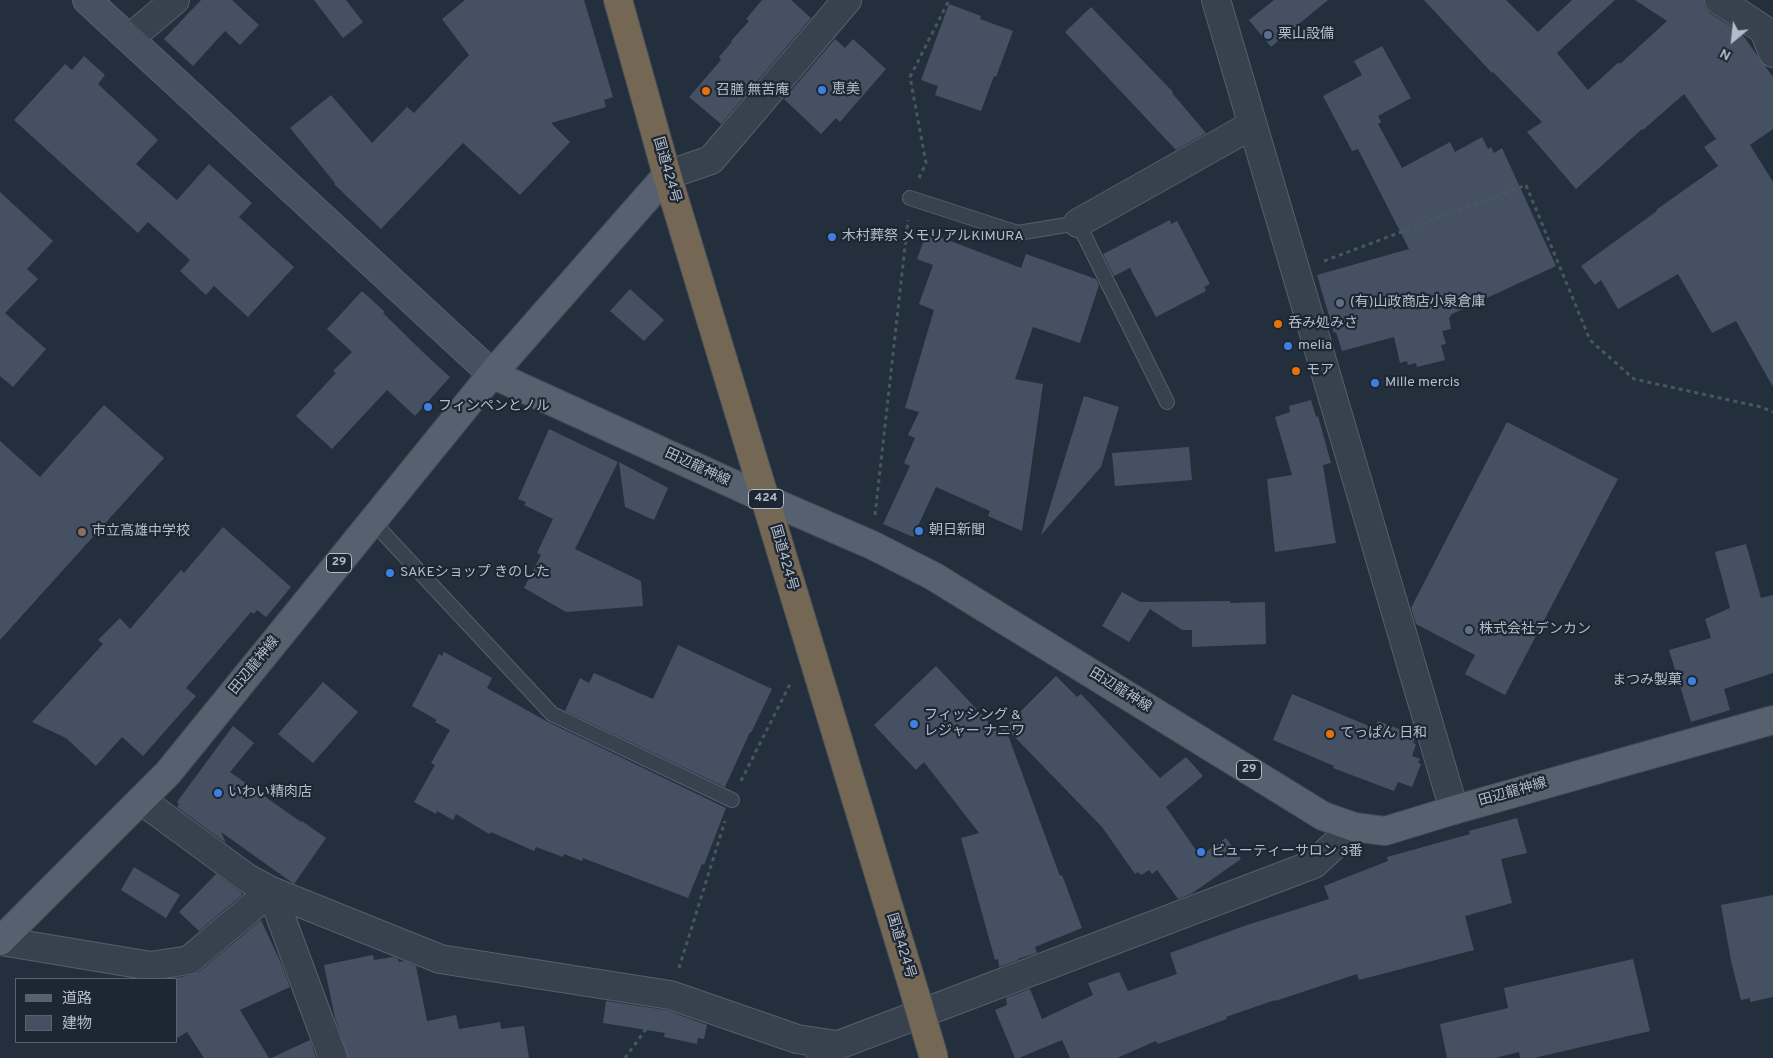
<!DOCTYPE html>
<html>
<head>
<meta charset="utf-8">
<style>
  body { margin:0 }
  #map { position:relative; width:1773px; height:1058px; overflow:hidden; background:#242f3e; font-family:Overpass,"Noto Sans JP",sans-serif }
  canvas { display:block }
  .legend { position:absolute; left:15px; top:978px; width:162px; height:65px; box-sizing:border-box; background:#1d2633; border:1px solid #59626f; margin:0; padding:6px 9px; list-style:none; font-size:15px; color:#b4bcc9 }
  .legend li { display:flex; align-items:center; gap:10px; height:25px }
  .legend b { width:25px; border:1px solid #59626f }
  .north { position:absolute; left:1708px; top:15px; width:50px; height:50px; -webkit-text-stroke:4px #1d2633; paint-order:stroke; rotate:208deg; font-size:14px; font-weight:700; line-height:20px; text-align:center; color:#b4bcc9 }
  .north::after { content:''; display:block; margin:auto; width:18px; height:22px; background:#b4bcc9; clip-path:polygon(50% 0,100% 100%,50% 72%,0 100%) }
</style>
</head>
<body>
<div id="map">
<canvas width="1773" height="1058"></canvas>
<ul class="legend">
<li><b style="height:6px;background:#56606e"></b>道路</li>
<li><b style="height:14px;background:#455162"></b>建物</li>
</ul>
<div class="north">N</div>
</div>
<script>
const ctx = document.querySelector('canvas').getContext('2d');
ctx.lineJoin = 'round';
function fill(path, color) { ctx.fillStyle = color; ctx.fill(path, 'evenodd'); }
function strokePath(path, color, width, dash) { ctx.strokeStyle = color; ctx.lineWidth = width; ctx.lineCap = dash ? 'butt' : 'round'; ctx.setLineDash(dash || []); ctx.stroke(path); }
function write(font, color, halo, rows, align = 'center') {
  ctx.font = font + ' Overpass,"Noto Sans JP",sans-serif'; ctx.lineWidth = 4.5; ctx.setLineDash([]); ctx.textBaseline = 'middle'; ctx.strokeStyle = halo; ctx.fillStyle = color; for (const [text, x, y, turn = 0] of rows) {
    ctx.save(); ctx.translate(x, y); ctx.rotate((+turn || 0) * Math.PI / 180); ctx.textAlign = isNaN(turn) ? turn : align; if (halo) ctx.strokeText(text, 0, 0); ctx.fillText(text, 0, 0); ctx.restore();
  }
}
const building = new Path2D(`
  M 201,0 L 232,0 L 259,25 L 240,45 L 225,31 L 193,66 L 164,39 Z
  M 314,0 L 346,0 L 363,22 L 343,38 Z
  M 465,0 L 584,0 L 613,97 L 604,100 L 606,107 L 551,123 L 570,142 L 520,195 L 463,143 L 381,229 L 334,184 L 335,183 L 290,128 L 331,95 L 372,143 L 407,107 L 414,113 L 469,55 L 442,19 Z
  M 762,0 L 791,0 L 811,18 L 721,124 L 689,97 L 721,60 L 719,57 L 732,42 L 731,41 L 749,21 L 746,19 Z
  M 1274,0 L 1328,0 L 1271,47 L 1249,20 Z
  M 1424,0 L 1506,0 L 1538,32 L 1572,0 L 1615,0 L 1557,53 L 1588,90 L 1619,62 L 1620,64 L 1667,21 L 1635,0 L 1704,0 L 1705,7 L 1710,13 L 1742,34 L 1773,77 L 1773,129 L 1750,145 L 1773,182 L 1773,387 L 1736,321 L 1712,333 L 1678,274 L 1618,309 L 1601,280 L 1595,285 L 1581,266 L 1657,211 L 1656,210 L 1718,166 L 1704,147 L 1716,139 L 1684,94 L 1643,130 L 1642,129 L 1576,189 L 1527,132 L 1542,122 L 1493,72 L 1492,73 Z
  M 949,4 L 981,16 L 980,19 L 1013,31 L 996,77 L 994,76 L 981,111 L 935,95 L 938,86 L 921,80 Z
  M 1091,7 L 1173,92 L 1172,93 L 1206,133 L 1176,150 L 1065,32 Z
  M 835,39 L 845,48 L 853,39 L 886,69 L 840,122 L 836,118 L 821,134 L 784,99 Z
  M 1382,46 L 1411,98 L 1378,116 L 1381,122 L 1378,124 L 1402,168 L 1450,142 L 1455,152 L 1482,137 L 1488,149 L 1491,147 L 1494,153 L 1502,148 L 1556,266 L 1450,315 L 1451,317 L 1449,317 L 1451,329 L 1442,331 L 1446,344 L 1441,345 L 1445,360 L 1417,367 L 1416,363 L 1408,365 L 1407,361 L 1400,363 L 1394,337 L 1342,351 L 1336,332 L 1334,333 L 1317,275 L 1409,249 L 1358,149 L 1352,151 L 1323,96 L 1362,75 L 1354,61 Z
  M 84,56 L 105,75 L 98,84 L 158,140 L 136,164 L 177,200 L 209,164 L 252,203 L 239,217 L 294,267 L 248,317 L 214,286 L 206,295 L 180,271 L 190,260 L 148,222 L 138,233 L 14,120 L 65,64 L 72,70 Z
  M 0,192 L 53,241 L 27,269 L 38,279 L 5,313 L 46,349 L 13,387 L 0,376 Z
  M 1170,220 L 1171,224 L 1177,221 L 1210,284 L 1204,287 L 1206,291 L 1156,317 L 1130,268 L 1114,276 L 1103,254 Z
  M 927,232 L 1021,268 L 1026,254 L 1096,279 L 1099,285 L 1080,343 L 1033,327 L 1015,379 L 1043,384 L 1022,531 L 988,516 L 990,511 L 936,487 L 913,537 L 883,524 L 910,466 L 904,463 L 915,438 L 908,435 L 919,412 L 905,408 L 934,310 L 919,304 L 933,265 L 917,259 Z
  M 630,289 L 664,320 L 644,341 L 610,311 Z
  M 362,291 L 385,312 L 383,313 L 427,356 L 450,377 L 415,416 L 387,390 L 332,449 L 296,416 L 336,373 L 333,371 L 352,352 L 327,329 Z
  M 1084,396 L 1119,407 L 1101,467 L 1041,535 Z
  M 1311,400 L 1316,417 L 1318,416 L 1331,463 L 1323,465 L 1336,543 L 1275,552 L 1267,479 L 1292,475 L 1275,417 L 1290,412 L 1289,406 Z
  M 104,405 L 164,458 L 0,640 L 0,441 L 40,477 Z
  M 1507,422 L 1618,479 L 1505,695 L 1465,674 L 1475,655 L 1416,624 L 1411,608 Z
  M 549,429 L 618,462 L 575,549 L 641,581 L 643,606 L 566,612 L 524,588 L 541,555 L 537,553 L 553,519 L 524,505 L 526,502 L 518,499 Z
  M 1189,447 L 1192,480 L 1115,486 L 1112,453 Z
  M 619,462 L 668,488 L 654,520 L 625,507 Z
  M 223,527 L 291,587 L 266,617 L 257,610 L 254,614 L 251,612 L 186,688 L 196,696 L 143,756 L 122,737 L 96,766 L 66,738 L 32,722 L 103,644 L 98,640 L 120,618 L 130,629 L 181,570 L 184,573 Z
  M 1746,544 L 1761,598 L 1773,595 L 1773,673 L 1724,689 L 1730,710 L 1691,722 L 1669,650 L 1711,638 L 1705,619 L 1730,608 L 1715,552 Z
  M 1122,592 L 1140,602 L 1230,601 L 1230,603 L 1265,602 L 1266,644 L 1192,647 L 1192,630 L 1182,630 L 1150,609 L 1129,642 L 1102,626 Z
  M 678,645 L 772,689 L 751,733 L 750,732 L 725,787 L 565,711 L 580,678 L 589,683 L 594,673 L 653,699 Z
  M 444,652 L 492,678 L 487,688 L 548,722 L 726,808 L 704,865 L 702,864 L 688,898 L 583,858 L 582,861 L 564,854 L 563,857 L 536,847 L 534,851 L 491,832 L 489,834 L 456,814 L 453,820 L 437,811 L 436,814 L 414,802 L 435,765 L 431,763 L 450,730 L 435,722 L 437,720 L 412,706 L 439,654 L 442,656 Z
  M 936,666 L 999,733 L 1005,727 L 1060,876 L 1062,875 L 1082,928 L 1035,947 L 1037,953 L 1018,959 L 1018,960 L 999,967 L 998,959 L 995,960 L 961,838 L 979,833 L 924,762 L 916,770 L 874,725 Z
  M 1056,676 L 1077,697 L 1081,694 L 1160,778 L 1186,757 L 1203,776 L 1166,807 L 1200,856 L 1226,838 L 1241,859 L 1191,894 L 1178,899 L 1157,870 L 1152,874 L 1149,870 L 1141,875 L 1138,872 L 1135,874 L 1102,827 L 1005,727 Z
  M 323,682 L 358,712 L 313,763 L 278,734 Z
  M 1292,694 L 1376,729 L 1378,721 L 1407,732 L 1406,735 L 1415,738 L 1413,743 L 1416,744 L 1412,756 L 1420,759 L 1418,763 L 1421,764 L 1412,787 L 1398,782 L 1394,791 L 1333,768 L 1334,766 L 1273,740 Z
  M 233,726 L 254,743 L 230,772 L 301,822 L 302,821 L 326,838 L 294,884 L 221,832 L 226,843 L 177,807 L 179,804 L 177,802 Z
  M 1517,818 L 1527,853 L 1501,859 L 1512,903 L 1465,916 L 1474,950 L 1359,980 L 1357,974 L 1275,1001 L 1275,1000 L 1226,1017 L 1227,1019 L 1158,1044 L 1156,1041 L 1117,1058 L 1070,1058 L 1062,1040 L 1019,1058 L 1015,1058 L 995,1010 L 1007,1005 L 1006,998 L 1030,989 L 1042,1019 L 1093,995 L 1088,983 L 1119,972 L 1128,991 L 1177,974 L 1170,953 L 1244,926 L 1329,899 L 1324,886 L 1388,861 L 1387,857 L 1470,834 L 1469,831 Z
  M 134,867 L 180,895 L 166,918 L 121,890 Z
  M 216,874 L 243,894 L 199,931 L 179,912 Z
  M 1773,895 L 1773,997 L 1750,1002 L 1750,998 L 1741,1000 L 1731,961 L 1721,905 Z
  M 261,920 L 281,963 L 290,987 L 240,1010 L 269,1058 L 204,1058 L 187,1032 L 176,1039 L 176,978 L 191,975 L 199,972 Z
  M 373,955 L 374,960 L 393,957 L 398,959 L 399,962 L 404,961 L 416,966 L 427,1021 L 456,1015 L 459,1029 L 500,1022 L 501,1029 L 524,1026 L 529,1058 L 348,1058 L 335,1018 L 324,965 Z
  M 1633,959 L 1650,1031 L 1534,1058 L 1520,1058 L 1519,1052 L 1495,1058 L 1447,1058 L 1440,1024 L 1508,1008 L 1504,988 Z
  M 606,1001 L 666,1010 L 707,1025 L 704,1039 L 698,1038 L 697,1044 L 664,1037 L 665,1033 L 603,1023 Z
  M 310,1040 L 316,1058 L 271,1058 Z`);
const path = new Path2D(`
  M 919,178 L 926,163 L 910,77 L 949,0
  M 1324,261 L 1526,185 L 1590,340 L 1634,379 L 1761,407 L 1773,412
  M 875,515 L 908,220
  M 741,781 L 790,684
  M 679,968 L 725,821
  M 625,1058 L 651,1022`);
const lane = new Path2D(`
  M 910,198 L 1018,233 L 1078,223 L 1167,402
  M 373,522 L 552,714 L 732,800`);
const street = new Path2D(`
  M 1216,0 L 1454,810
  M 1719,0 L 1764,30 L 1773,53
  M 130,38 L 175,0
  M 667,175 L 711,160 L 847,0
  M 1078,223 L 1252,125
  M 141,800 L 247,878 L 271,891 L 440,959 L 670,995 L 797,1039 L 837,1045
  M 1,941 L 151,966 L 189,960 L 271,891 L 333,1058
  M 820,1052 L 1314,864 L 1354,827`);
const secondary = new Path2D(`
  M 87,0 L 492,374`);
const primary = new Path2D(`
  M 492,374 L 766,499 L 872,545 L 933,576 L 1323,816 L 1354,827 L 1385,831 L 1454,810 L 1773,720
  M 0,941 L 168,773 L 492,374 L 667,175`);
const highway = new Path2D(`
  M 618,0 L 667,175 L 916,997`);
const highwayBridge = new Path2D(`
  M 916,997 L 934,1058`);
const markers = [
  [1268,35,5,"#5c6f8a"],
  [822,90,5,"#3f7fe0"],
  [706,91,5,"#e8710a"],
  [832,237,5,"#3f7fe0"],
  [1340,303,5,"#5c6f8a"],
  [1278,324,5,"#e8710a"],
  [1288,346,5,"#3f7fe0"],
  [1296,371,5,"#e8710a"],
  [1375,383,5,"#3f7fe0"],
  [428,407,5,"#3f7fe0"],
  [919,531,5,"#3f7fe0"],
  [82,532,5,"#8d6e63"],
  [390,573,5,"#3f7fe0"],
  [1469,630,5,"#5c6f8a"],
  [1692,681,5,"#3f7fe0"],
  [914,724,5,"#3f7fe0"],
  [1330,734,5,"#e8710a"],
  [218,793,5,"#3f7fe0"],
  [1201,852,5,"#3f7fe0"]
];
const shields = [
  [766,499,35],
  [339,563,25],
  [1249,770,25]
];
const shieldNames = [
  ["424",766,499],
  ["29",339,563],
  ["29",1249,770]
];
const poiNames = [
  ["栗山設備",1278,35],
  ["恵美",832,90],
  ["召膳 無苦庵",716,91],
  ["木村葬祭 メモリアルKIMURA",842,237],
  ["(有)山政商店小泉倉庫",1350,303],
  ["呑み処みさ",1288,324],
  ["melia",1298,346],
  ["モア",1306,371],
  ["Mille mercis",1385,383],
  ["フィンペンとノル",438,407],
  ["朝日新聞",929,531],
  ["市立高雄中学校",92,532],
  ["SAKEショップ きのした",400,573],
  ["株式会社デンカン",1479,630],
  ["まつみ製菓",1682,681,"right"],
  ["フィッシング &",924,716],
  ["レジャー ナニワ",924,732],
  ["てっぱん 日和",1340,734],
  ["いわい精肉店",228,793],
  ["ビューティーサロン 3番",1211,852]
];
const streetNames = [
  ["国道424号",666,170,74],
  ["田辺龍神線",697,468,25],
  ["国道424号",783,558,74],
  ["田辺龍神線",255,666,-51],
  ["田辺龍神線",1120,691,32],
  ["田辺龍神線",1513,793,-16],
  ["国道424号",900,946,73]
];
fill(building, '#455162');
strokePath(lane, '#565f6c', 16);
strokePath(street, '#565f6c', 30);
strokePath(secondary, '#565f6c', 30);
strokePath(primary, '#414a57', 30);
strokePath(highway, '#434c59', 30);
strokePath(path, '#44595c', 3, [4, 4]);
strokePath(lane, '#38414e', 14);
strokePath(street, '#38414e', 28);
strokePath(secondary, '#465061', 28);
strokePath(primary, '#56606e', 28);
strokePath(highway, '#746855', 28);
strokePath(highwayBridge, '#434c59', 30, []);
strokePath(highwayBridge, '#746855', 28);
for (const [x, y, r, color] of markers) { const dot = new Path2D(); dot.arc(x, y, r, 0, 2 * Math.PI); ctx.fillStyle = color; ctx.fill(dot); strokePath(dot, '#1d2633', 2); }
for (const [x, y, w] of shields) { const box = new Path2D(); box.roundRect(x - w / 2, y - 9.5, w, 19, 4); ctx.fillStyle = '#1d2633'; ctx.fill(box); strokePath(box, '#b4bcc9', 1); }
write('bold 12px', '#b4bcc9', null, shieldNames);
write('14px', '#b4bcc9', '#1d2633', poiNames, 'left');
write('14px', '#b4bcc9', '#1d2633', streetNames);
</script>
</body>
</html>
